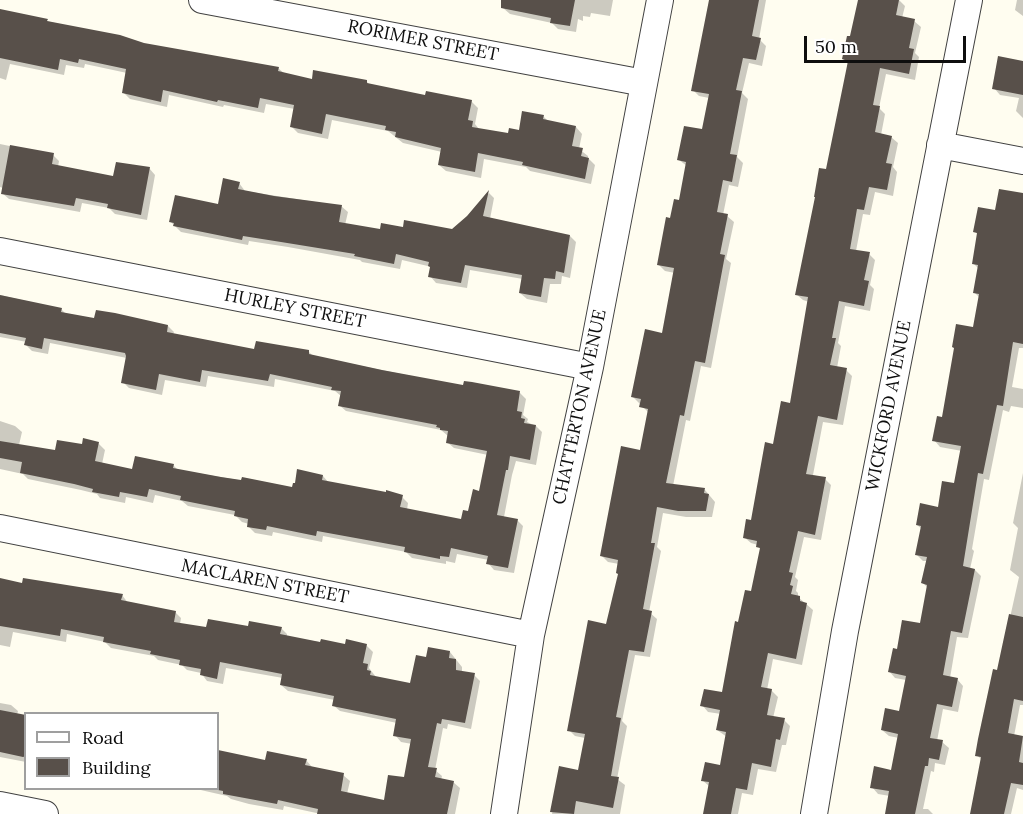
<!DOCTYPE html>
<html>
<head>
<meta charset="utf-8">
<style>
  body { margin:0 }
  #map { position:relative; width:1023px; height:814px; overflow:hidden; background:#fffdf0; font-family:Lora,serif }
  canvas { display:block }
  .legend { position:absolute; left:24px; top:712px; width:195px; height:78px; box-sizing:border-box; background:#fff; border:2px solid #9f9f9f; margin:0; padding:8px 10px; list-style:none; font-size:18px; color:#0e0e0e }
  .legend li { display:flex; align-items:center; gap:12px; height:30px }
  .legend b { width:30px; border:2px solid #9f9f9f }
  .scale { position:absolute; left:804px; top:36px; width:162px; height:27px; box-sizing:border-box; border:3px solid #0e0e0e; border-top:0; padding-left:8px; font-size:18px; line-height:21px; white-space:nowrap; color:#0e0e0e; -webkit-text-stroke:4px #fff; paint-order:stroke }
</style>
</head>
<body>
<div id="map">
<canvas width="1023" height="814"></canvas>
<ul class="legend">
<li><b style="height:8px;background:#fff"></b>Road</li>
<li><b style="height:16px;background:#58504a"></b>Building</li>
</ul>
<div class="scale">50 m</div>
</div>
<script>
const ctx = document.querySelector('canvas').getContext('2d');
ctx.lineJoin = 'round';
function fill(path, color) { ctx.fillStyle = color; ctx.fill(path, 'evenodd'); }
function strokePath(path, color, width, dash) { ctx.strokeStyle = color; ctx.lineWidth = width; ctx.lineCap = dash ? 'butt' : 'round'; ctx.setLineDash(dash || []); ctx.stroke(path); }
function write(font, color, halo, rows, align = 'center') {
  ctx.font = font + ' Lora,serif'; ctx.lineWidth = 6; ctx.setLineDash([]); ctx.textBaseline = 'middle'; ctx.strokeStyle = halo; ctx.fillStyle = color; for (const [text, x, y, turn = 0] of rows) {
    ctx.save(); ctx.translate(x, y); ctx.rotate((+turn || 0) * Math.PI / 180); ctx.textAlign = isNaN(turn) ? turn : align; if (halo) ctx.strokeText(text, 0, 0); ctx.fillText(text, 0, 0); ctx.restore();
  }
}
const shadow = new Path2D(`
  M 505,0 L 613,0 L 610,16 L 591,13 L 590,17 L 583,16 L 583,21 L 578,19 L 576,32 L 558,29 L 552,23 L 510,14 L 503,8 Z
  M 710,0 L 766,0 L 759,39 L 766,46 L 762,66 L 749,63 L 742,93 L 748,99 L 737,157 L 743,163 L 738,187 L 729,185 L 723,215 L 727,216 L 734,222 L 726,259 L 731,263 L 711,368 L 701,366 L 690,421 L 686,420 L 673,486 L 705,490 L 715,502 L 712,517 L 686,517 L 663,513 L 657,547 L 661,551 L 649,612 L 657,619 L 650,657 L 635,655 L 622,721 L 627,726 L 617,779 L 625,785 L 620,814 L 552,814 L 561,768 L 580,771 L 585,738 L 575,736 L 569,730 L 607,626 L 619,574 L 619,564 L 608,562 L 602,556 L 641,452 L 649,413 L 633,397 L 664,335 L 675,273 L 665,271 L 659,265 L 671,220 L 681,201 L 687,166 L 679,160 L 703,131 L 709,98 L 699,96 L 693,90 Z
  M 859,0 L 899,0 L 905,6 L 902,18 L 914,21 L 921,27 L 915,53 L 919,57 L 915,80 L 886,74 L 879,108 L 885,114 L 881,135 L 891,137 L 898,143 L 893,167 L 897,172 L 893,196 L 875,192 L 870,215 L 863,214 L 856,251 L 869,254 L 875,260 L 870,285 L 874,289 L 870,311 L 845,306 L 838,343 L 841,346 L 837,368 L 846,370 L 852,376 L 843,425 L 823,422 L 813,475 L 825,479 L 831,485 L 821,540 L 804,537 L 795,577 L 798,580 L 796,591 L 798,593 L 798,597 L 813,610 L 802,665 L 773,659 L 767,690 L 771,690 L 778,697 L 773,718 L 784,720 L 790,726 L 786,745 L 782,745 L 776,772 L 758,769 L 753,795 L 742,793 L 738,814 L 705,814 L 709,786 L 702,780 L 721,767 L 727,737 L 717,730 L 721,714 L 708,712 L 702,705 L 723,694 L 739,624 L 752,593 L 761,551 L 758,545 L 751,543 L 744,537 L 752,522 L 774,446 L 791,405 L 809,302 L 803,300 L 796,294 L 827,171 L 849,65 L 843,59 L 851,38 Z
  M 1017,0 L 1023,0 L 1023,16 L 1015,10 Z
  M 0,10 L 144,44 L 278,68 L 285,74 L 313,81 L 367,82 L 370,85 L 426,97 L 471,101 L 478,108 L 475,124 L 479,129 L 509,134 L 520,131 L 543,116 L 549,122 L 576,127 L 582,134 L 579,149 L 588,156 L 588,158 L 595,165 L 591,184 L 530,171 L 526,167 L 484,159 L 481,178 L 446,171 L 439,165 L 442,152 L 403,143 L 388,131 L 332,120 L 328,139 L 298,133 L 292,127 L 295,109 L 266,104 L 264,113 L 224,105 L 223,107 L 169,95 L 167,107 L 130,99 L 123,92 L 127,73 L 85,64 L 84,68 L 66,65 L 64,75 L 10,64 L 6,80 L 0,78 Z
  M 1023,62 L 1023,118 L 1016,111 L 1019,98 L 1000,95 L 994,88 Z
  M 0,144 L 53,155 L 59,161 L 58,167 L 115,178 L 149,168 L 155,175 L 147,220 L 115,214 L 109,208 L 82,203 L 80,212 L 9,199 L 2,193 L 3,188 L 0,187 Z
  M 239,183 L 245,191 L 341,206 L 348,212 L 345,225 L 381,231 L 404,229 L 452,231 L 468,217 L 489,193 L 494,198 L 490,219 L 570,236 L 576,242 L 570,278 L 562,276 L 561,284 L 550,284 L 547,303 L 527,299 L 520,293 L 523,279 L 470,270 L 467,288 L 436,283 L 430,276 L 432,267 L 402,260 L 400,269 L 362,262 L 360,260 L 288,247 L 249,241 L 248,245 L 181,232 L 171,222 L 219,205 Z
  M 1023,195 L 1023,348 L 1019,348 L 1012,387 L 1023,389 L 1023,408 L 1011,406 L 1009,412 L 1003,410 L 989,480 L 984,479 L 972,549 L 974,551 L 970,569 L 975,570 L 981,576 L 968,638 L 957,637 L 950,678 L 957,679 L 963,686 L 958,712 L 943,709 L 937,741 L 942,742 L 949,748 L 945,765 L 935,763 L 934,772 L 931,771 L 923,809 L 928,809 L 933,814 L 886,814 L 890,796 L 878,794 L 872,787 L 893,772 L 899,738 L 889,736 L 882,730 L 900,713 L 906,680 L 895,678 L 889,671 L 898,651 L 921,625 L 928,588 L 923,583 L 927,561 L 923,561 L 916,554 L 922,529 L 917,525 L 939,508 L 955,485 L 962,451 L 940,447 L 934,440 L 974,329 L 980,298 L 974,292 L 979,269 L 973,263 L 978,235 L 975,231 L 997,211 Z
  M 0,295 L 61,309 L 66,314 L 95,320 L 168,326 L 174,332 L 173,335 L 255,351 L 309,352 L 313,356 L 465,387 L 472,383 L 520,393 L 526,399 L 523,415 L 528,419 L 527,422 L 536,426 L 542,432 L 536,465 L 516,461 L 512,475 L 504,517 L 517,520 L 523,526 L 514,573 L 494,570 L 488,563 L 489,560 L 457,554 L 455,563 L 446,561 L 446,564 L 412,558 L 406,552 L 323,536 L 322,542 L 273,532 L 272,536 L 255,533 L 248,526 L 249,524 L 242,522 L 235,515 L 188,506 L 182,501 L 155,495 L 153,503 L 126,497 L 125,503 L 100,498 L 97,494 L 81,490 L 28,479 L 23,474 L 0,469 L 0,421 L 15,426 L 22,432 L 19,445 L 56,452 L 98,443 L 105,450 L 102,464 L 133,471 L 173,465 L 178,470 L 293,489 L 296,485 L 299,471 L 323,476 L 329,483 L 402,497 L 408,503 L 407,510 L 462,520 L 470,513 L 480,493 L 488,455 L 454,448 L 447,442 L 448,436 L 441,430 L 346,411 L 339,405 L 341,396 L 335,391 L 275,379 L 274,387 L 208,376 L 206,387 L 165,380 L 162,395 L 129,388 L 123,382 L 127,358 L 50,343 L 48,354 L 32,351 L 26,345 L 27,342 L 0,337 Z
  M 1023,473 L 1023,705 L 1020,705 L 1014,736 L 1023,737 L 1023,790 L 1017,788 L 1011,814 L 971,814 L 982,760 L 977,755 L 998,672 L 1019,577 L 1010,570 L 1018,528 L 1013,523 Z
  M 0,585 L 24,585 L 122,595 L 128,603 L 175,612 L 181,618 L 180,624 L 207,629 L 281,628 L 287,634 L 287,637 L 346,646 L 366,645 L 373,652 L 369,668 L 376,677 L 411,685 L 427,659 L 450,652 L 462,667 L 462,672 L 474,675 L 480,681 L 471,729 L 448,724 L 447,729 L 443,728 L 435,770 L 442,776 L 441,780 L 453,782 L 460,788 L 455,814 L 321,814 L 284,806 L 283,810 L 249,804 L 231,799 L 227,796 L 192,788 L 218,788 L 218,752 L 266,761 L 306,760 L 312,767 L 343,775 L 350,781 L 347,794 L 385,801 L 405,779 L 412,744 L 401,742 L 395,735 L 397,723 L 340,711 L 333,705 L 335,700 L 288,691 L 281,685 L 283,678 L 226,668 L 223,684 L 207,681 L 201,673 L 187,670 L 182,665 L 158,660 L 154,656 L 111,648 L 105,642 L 67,634 L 66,642 L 13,632 L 10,647 L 0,645 Z
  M 0,703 L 11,705 L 18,711 L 17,715 L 26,717 L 26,762 L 0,757 Z`);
const building = new Path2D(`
  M 501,0 L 575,0 L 570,26 L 550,23 L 551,18 L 501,8 Z
  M 709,0 L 759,0 L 752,36 L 761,38 L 756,60 L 743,58 L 736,90 L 742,91 L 730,154 L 737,155 L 732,182 L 723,180 L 717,212 L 728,214 L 720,254 L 725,255 L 705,363 L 695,361 L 684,416 L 680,415 L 666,483 L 705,488 L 704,493 L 709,494 L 706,511 L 678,511 L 657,507 L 651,543 L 655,543 L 643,609 L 652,611 L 644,652 L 629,650 L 616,717 L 621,718 L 611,776 L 619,777 L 613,808 L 576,801 L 574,814 L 550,812 L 559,766 L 578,770 L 585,734 L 567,731 L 588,620 L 606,624 L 618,574 L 616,573 L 618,560 L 600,556 L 621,446 L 640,450 L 648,409 L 639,407 L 641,399 L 631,397 L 645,329 L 662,333 L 674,268 L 657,265 L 666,217 L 670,218 L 674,199 L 679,200 L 686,162 L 677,160 L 684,126 L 702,129 L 709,94 L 691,91 Z
  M 858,0 L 899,0 L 896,15 L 915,19 L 909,48 L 914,49 L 909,74 L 880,68 L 873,105 L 880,106 L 875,132 L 892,136 L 886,163 L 892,164 L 887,190 L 869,187 L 864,210 L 857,209 L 850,249 L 870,252 L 864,280 L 869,281 L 864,306 L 839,301 L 832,338 L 836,338 L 830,365 L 847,368 L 837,420 L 818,416 L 806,474 L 826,477 L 815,535 L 798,531 L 789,572 L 793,573 L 790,585 L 793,586 L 791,594 L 800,596 L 800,601 L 807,603 L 796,659 L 768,653 L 761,687 L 772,689 L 767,715 L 785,718 L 780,740 L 776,739 L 771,767 L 752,763 L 747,790 L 736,788 L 731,814 L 703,814 L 709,782 L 701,781 L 705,762 L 720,765 L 726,732 L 716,730 L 720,710 L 700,706 L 704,689 L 722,692 L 735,621 L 738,622 L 745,590 L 751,591 L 760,548 L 756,547 L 757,541 L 743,538 L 746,519 L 751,520 L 765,442 L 773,444 L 781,401 L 790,403 L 808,297 L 795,295 L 815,197 L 814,197 L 819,168 L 826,169 L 848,61 L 842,59 L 847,36 L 850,36 Z
  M 0,9 L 48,19 L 47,21 L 120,35 L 144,43 L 279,67 L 278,71 L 312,79 L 313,70 L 367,80 L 367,83 L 425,95 L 426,91 L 472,100 L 468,120 L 473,121 L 472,127 L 508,133 L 509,128 L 519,130 L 522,111 L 544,115 L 543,119 L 576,126 L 572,146 L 583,148 L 581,156 L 589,158 L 585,179 L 522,165 L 523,162 L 478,153 L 475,172 L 438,165 L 441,148 L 395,137 L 396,132 L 385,130 L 386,126 L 326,114 L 322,134 L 290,127 L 294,105 L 260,98 L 258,108 L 218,100 L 217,102 L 163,90 L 161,102 L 122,93 L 126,69 L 79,59 L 78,63 L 60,59 L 58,70 L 0,58 Z
  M 998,56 L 1023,61 L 1023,95 L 992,89 Z
  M 10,145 L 54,153 L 52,164 L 113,176 L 116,162 L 150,167 L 141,215 L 107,208 L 108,204 L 76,198 L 74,206 L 1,194 Z
  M 223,178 L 240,182 L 238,189 L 274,196 L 342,205 L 339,222 L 380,229 L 381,223 L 403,227 L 404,220 L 452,229 L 467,216 L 489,190 L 483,216 L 570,235 L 564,273 L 556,271 L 555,279 L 544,278 L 541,297 L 519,293 L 522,275 L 465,265 L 461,283 L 428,277 L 430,267 L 428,266 L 429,262 L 396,254 L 394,264 L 354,256 L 355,254 L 281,242 L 243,236 L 242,240 L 173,226 L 174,223 L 169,222 L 175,195 L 218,204 Z
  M 999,189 L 1023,193 L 1023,344 L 1013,342 L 1003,406 L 997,405 L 983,474 L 978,473 L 963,566 L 975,569 L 962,633 L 951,631 L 943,675 L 958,678 L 952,707 L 937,704 L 930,738 L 943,740 L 939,760 L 929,758 L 928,766 L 925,766 L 915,814 L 885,814 L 889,791 L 870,788 L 874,766 L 891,770 L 898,734 L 881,730 L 885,708 L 899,711 L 906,676 L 888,672 L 893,648 L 897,649 L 902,620 L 920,623 L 927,585 L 921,583 L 927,557 L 915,555 L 921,526 L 916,525 L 920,503 L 938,507 L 942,481 L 954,483 L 961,446 L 932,441 L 937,416 L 942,417 L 954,348 L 952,347 L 956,324 L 973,327 L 979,294 L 973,293 L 978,265 L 972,264 L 977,233 L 973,232 L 978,207 L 995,210 Z
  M 0,295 L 62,308 L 61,312 L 94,318 L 96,310 L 115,313 L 168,325 L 167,332 L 254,349 L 256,341 L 309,350 L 309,354 L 382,370 L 463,385 L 464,381 L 472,382 L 520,391 L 517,411 L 522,412 L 521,418 L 525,419 L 524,423 L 536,425 L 530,460 L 510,456 L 508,470 L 506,470 L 497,515 L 518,519 L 508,568 L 486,564 L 488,556 L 451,548 L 449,557 L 440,556 L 440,559 L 404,552 L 405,547 L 317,531 L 316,536 L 267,526 L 266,530 L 247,527 L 248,519 L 234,516 L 235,511 L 180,500 L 181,496 L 149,489 L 147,497 L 120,492 L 119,497 L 92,492 L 93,489 L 74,484 L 20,473 L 22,462 L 0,458 L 0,441 L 55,450 L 57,440 L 82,444 L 83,438 L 99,442 L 95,461 L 132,469 L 135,456 L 174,464 L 173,468 L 221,477 L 241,480 L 242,477 L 292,487 L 293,483 L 295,483 L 297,469 L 323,475 L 322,480 L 386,492 L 386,490 L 403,495 L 400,507 L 461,519 L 463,510 L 468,511 L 473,489 L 479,491 L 487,451 L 446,443 L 448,431 L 440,430 L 440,428 L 436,427 L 437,425 L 338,406 L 341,391 L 331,390 L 332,387 L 270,374 L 268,381 L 202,370 L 200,382 L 159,374 L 156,390 L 121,383 L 126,356 L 125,353 L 44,338 L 42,349 L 24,345 L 26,338 L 0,333 Z
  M 0,578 L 22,583 L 23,578 L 123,594 L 121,600 L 176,611 L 174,622 L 206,627 L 208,619 L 248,626 L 249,621 L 282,627 L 280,634 L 320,642 L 321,639 L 345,644 L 346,639 L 367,644 L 363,663 L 368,664 L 367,670 L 371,671 L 370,675 L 410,683 L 416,655 L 426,657 L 428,647 L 450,651 L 449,658 L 456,659 L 456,670 L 475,673 L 465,723 L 442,719 L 441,724 L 437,723 L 428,767 L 437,768 L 435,777 L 454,781 L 447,814 L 317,814 L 318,809 L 278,800 L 277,804 L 223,794 L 223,791 L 218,790 L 218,750 L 265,760 L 267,751 L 307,759 L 305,765 L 344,773 L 341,791 L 384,800 L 388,775 L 404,777 L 411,739 L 393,736 L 396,719 L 332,706 L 334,696 L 280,685 L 282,674 L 220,662 L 217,679 L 200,675 L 201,669 L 179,665 L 180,660 L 150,654 L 151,651 L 103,642 L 104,637 L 61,629 L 60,636 L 0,626 Z
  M 1009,614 L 1023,617 L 1023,701 L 1014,699 L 1008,733 L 1023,736 L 1019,762 L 1023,763 L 1023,785 L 1011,783 L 1004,814 L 970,814 L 981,757 L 975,756 L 978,739 L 993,669 L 997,670 Z
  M 0,710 L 26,715 L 26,756 L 23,757 L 0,752 Z`);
const minor = new Path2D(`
  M 202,0 L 644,83
  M 940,145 L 1023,161
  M 0,251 L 590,367
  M 0,528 L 531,635
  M 0,805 L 45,814
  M 504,814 L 531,635 L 590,367 L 660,0
  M 814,814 L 845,631 L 969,0`);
const streetNames = [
  ["RORIMER STREET",423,41,11],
  ["HURLEY STREET",295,309,11],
  ["WICKFORD AVENUE",889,406,-79],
  ["CHATTERTON AVENUE",580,407,-78],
  ["MACLAREN STREET",265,582,11]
];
fill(shadow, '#0003');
fill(building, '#58504a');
strokePath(minor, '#414141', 28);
strokePath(minor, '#fff', 26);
write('18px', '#0e0e0e', '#fff', streetNames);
</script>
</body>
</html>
